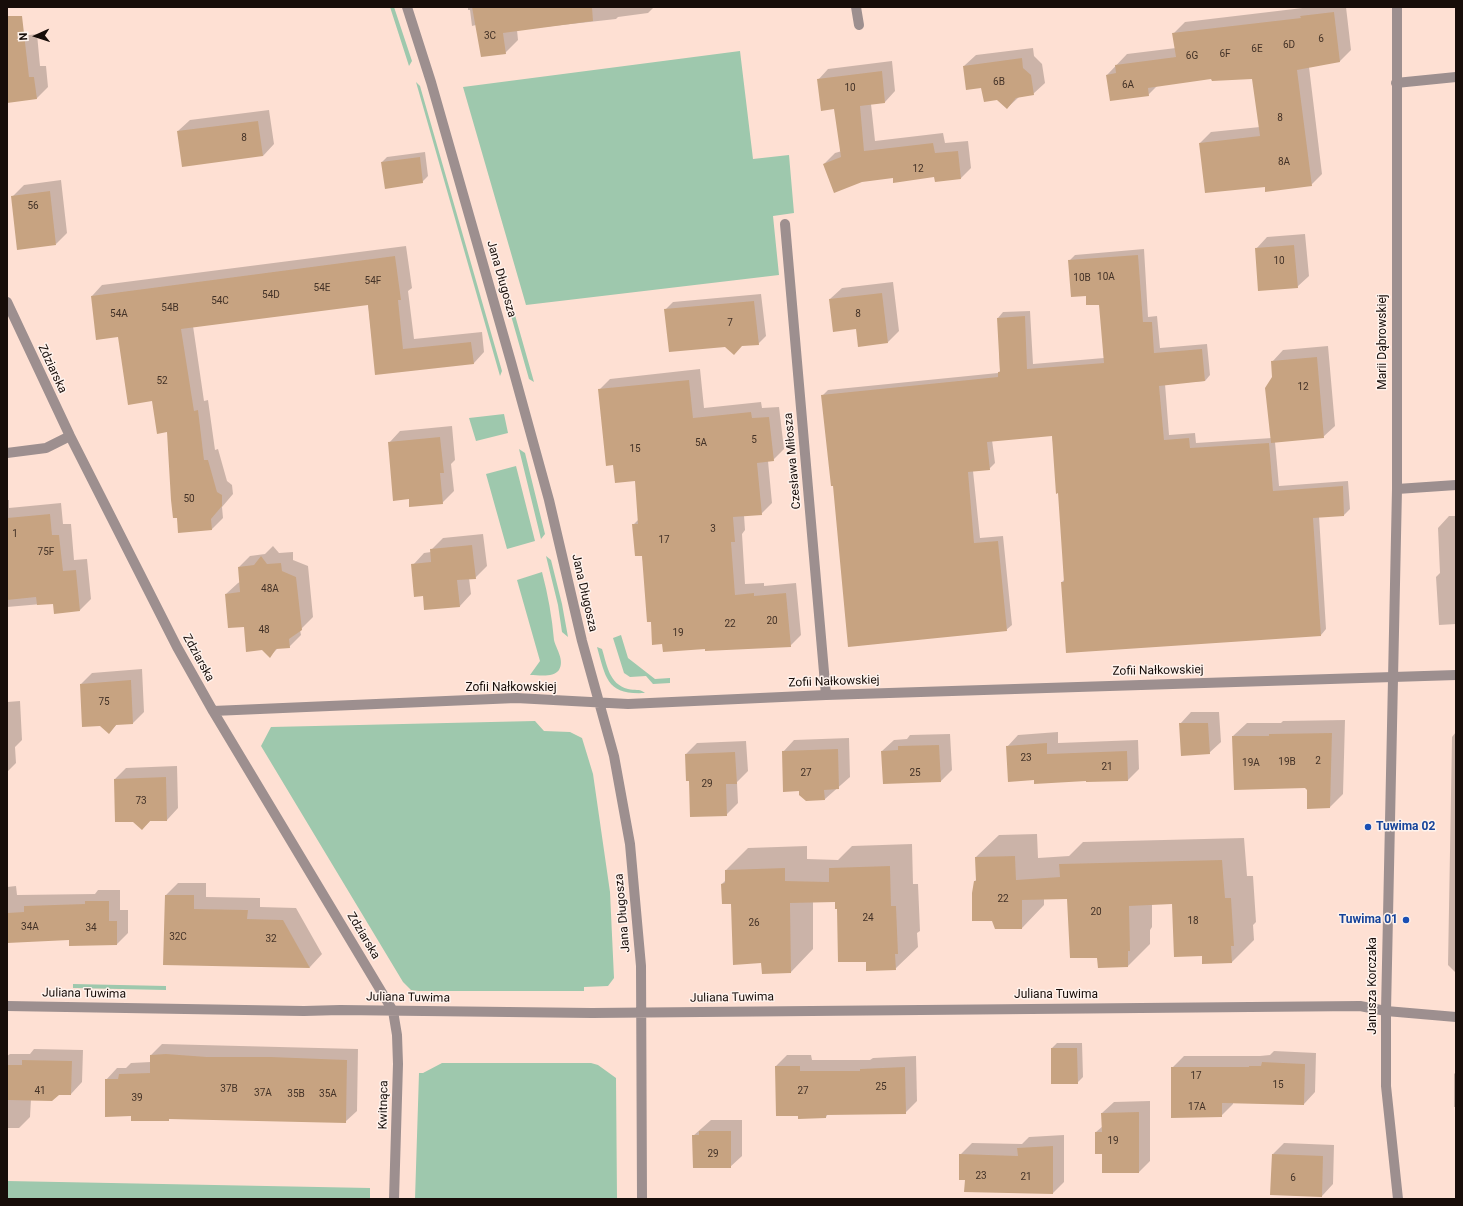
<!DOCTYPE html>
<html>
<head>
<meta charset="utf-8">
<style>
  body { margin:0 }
  #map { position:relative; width:1463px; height:1206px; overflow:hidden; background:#fee0d3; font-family:Roboto,sans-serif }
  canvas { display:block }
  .frame { position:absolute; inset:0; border:8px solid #170d09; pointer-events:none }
  .north { position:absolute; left:16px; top:16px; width:40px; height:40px; -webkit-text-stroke:3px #fef2ec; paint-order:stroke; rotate:267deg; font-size:11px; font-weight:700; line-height:16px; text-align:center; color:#170d09 }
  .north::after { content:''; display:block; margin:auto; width:14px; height:18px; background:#170d09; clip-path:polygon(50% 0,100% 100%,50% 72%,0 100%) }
</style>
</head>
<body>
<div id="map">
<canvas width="1463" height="1206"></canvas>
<div class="frame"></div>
<div class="north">N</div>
</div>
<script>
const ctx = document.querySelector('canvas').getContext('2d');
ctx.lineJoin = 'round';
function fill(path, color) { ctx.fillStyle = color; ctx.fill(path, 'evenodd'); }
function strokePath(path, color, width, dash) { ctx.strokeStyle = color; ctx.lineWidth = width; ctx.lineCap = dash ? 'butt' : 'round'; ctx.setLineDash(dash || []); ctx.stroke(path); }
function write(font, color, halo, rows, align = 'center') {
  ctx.font = font + ' Roboto,sans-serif'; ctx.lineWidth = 3; ctx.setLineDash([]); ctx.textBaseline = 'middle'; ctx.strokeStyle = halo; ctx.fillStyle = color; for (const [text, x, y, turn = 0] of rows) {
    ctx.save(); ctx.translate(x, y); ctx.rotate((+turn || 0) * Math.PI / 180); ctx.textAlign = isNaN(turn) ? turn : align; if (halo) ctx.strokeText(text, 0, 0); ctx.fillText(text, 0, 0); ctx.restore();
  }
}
const green = new Path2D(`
  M 390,7 L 394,7 L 412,61 L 409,66 Z
  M 740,51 L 753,159 L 789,155 L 794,213 L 773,216 L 779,275 L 526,305 L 463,87 Z
  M 416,82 L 420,86 L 502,371 L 500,376 Z
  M 509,294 L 534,382 L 529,379 L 506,298 Z
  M 504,414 L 508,433 L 476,441 L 469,418 Z
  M 519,449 L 525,453 L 545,534 L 541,539 Z
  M 516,466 L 535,541 L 507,549 L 486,474 Z
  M 546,556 L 551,560 L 562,604 L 568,637 L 562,632 L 558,605 Z
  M 542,572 C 548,595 552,617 554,640 C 556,649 565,660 559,670 C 553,678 539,675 530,675 L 540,661 L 517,580 Z
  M 621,635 L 628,658 L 655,679 L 670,678 L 670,683 L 653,684 L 646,676 L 630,677 L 624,673 L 613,638 Z
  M 597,647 L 602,649 C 607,665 609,684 628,689 C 635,691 639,688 645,693 C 607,695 606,679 597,647 Z
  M 535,721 L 544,731 L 570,732 L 582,738 L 593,774 L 610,892 L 614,978 L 608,986 L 584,987 L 584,991 L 419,991 L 411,990 L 403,982 L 261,746 L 271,727 Z
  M 73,984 L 166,986 L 166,990 L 73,988 Z
  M 442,1063 L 591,1063 L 598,1065 L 616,1078 L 617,1199 L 415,1199 L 419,1073 L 423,1073 Z
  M 7,1181 L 370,1188 L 370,1199 L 7,1199 Z`);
const shadow = new Path2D(`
  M 468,7 L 654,7 L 648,13 L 618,17 L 616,19 L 517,30 L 518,40 L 505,53 L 476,25 L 472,26 L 470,10 L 468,10 Z
  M 1311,7 L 1346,7 L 1351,50 L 1340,61 L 1309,67 L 1322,174 L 1311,185 L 1265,186 L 1200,143 L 1211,132 L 1260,127 L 1253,78 L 1212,78 L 1158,85 L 1148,95 L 1107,75 L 1127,54 L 1176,48 L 1174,33 L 1185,22 Z
  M 37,34 L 40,66 L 46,66 L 48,87 L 37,98 L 7,102 L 7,38 Z
  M 1033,48 L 1034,56 L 1042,64 L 1045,83 L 1033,94 L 1019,97 L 1007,108 L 982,87 L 964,66 L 976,55 Z
  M 892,61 L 895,91 L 885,102 L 871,104 L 875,141 L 943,133 L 945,143 L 968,141 L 971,168 L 961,178 L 935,176 L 893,177 L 824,164 L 835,153 L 842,151 L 835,108 L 818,80 L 828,69 Z
  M 269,110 L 274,144 L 263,156 L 178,131 L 190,120 Z
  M 425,152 L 428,176 L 422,182 L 382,162 L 387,157 Z
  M 61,180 L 67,233 L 56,244 L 12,197 L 24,185 Z
  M 1305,234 L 1309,276 L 1297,287 L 1256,249 L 1267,237 Z
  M 406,246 L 412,288 L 408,291 L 414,339 L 482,332 L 484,352 L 474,363 L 376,374 L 368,303 L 193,326 L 204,401 L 208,400 L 215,450 L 218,449 L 227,481 L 232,485 L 233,494 L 222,507 L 223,518 L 212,529 L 179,532 L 168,431 L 119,336 L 92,296 L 102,285 Z
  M 1144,249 L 1148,317 L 1157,316 L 1160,348 L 1207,344 L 1210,375 L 1205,381 L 1165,384 L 1169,435 L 1195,433 L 1196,443 L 1272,438 L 1272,362 L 1283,350 L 1328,346 L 1335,426 L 1323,437 L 1275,442 L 1279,486 L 1348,481 L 1350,509 L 1344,515 L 1319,516 L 1326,629 L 1321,635 L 1062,582 L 1065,579 L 1059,492 L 1052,435 L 992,440 L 995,463 L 989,469 L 973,471 L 980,538 L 1003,536 L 1012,625 L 1006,630 L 834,485 L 822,396 L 828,390 L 998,373 L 1000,371 L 998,318 L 1003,312 L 1030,311 L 1033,364 L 1104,358 L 1100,304 L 1087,295 L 1069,261 L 1075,255 Z
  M 893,282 L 899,331 L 888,342 L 857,328 L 830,299 L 842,288 Z
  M 761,294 L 766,336 L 758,344 L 725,346 L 665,310 L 673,302 Z
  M 700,369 L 704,408 L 761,402 L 762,408 L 779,407 L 784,449 L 773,460 L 768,461 L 772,503 L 761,514 L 744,515 L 745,530 L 742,534 L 745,584 L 764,583 L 764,586 L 796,583 L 801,635 L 790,646 L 706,648 L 663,643 L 652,621 L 642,555 L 633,525 L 639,519 L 636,480 L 613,464 L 599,390 L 610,379 Z
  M 452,426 L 455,460 L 451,464 L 454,491 L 442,503 L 409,498 L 389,443 L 400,431 Z
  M 7,500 L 9,500 L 9,508 L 61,503 L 63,524 L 71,524 L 74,560 L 87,559 L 91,599 L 80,610 L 53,603 L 7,607 Z
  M 1449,516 L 1456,516 L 1456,624 L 1439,625 L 1436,577 L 1440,573 L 1438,528 Z
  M 483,534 L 487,566 L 475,578 L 469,578 L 471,594 L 460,606 L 424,595 L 413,565 L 424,553 L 431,552 L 431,550 L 443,538 Z
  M 273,546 L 279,553 L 293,552 L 293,560 L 308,566 L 313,617 L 300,630 L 301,635 L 289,647 L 278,648 L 270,656 L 245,626 L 226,594 L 238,583 L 240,582 L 239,567 L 250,556 L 265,554 Z
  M 142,669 L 144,712 L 133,723 L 117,724 L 109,733 L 81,684 L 92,673 Z
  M 20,701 L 22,740 L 15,747 L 16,763 L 7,772 L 7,702 Z
  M 1191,712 L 1219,712 L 1221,742 L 1209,753 L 1180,724 Z
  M 1345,720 L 1343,794 L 1330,807 L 1308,789 L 1233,736 L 1247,723 L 1281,723 L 1283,721 Z
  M 1058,732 L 1058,743 L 1138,740 L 1139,769 L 1128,780 L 1035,779 L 1007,747 L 1018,735 Z
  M 1456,732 L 1456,973 L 1448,965 L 1452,737 Z
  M 950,734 L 952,770 L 941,781 L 882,751 L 894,740 L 907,739 L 910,735 Z
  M 849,738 L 850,777 L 825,799 L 806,800 L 800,790 L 783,752 L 794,740 Z
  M 746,741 L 748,771 L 737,782 L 738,803 L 726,815 L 690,780 L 686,754 L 697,743 Z
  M 177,766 L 178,808 L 167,820 L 151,820 L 142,829 L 115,779 L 126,768 Z
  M 1037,834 L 1038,858 L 1069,856 L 1083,842 L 1244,838 L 1247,876 L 1253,876 L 1256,922 L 1253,925 L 1254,940 L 1232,962 L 1203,955 L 1173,903 L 1152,904 L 1152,927 L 1150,930 L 1150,944 L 1128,966 L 1098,957 L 1068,898 L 1044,898 L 1044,905 L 1022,928 L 975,881 L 977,879 L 976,857 L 999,835 Z
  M 912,844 L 913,884 L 918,884 L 920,931 L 917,933 L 918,947 L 895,969 L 867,961 L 836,901 L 813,902 L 813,949 L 791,972 L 762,962 L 722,884 L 726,880 L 726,870 L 748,848 L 807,846 L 807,859 L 838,860 L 852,846 Z
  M 178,883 L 206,883 L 206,897 L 260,898 L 260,907 L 296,908 L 322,954 L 310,967 L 164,964 L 166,895 Z
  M 16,886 L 17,895 L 95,894 L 98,890 L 120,890 L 120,910 L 128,910 L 128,933 L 117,944 L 70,945 L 70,939 L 9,942 L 7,944 L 7,887 Z
  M 1057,1043 L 1082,1043 L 1083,1077 L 1077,1083 L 1052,1048 Z
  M 162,1044 L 358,1049 L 357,1111 L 345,1122 L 170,1118 L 168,1120 L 132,1115 L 106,1080 L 117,1068 L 126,1068 L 131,1063 L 151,1062 L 151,1055 Z
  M 34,1049 L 83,1050 L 82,1082 L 71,1094 L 58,1094 L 31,1099 L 30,1117 L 19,1128 L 7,1128 L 7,1056 L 10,1054 L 30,1054 Z
  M 1274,1051 L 1316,1053 L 1315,1092 L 1304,1104 L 1233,1102 L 1233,1104 L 1221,1116 L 1172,1068 L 1184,1056 L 1260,1056 L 1270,1055 Z
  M 787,1055 L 811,1055 L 812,1060 L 870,1060 L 873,1058 L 916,1056 L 917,1101 L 905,1113 L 828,1114 L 826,1117 L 799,1115 L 776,1066 Z
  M 1456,1072 L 1456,1107 L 1454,1107 L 1454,1074 Z
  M 1150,1101 L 1150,1161 L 1139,1172 L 1103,1153 L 1096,1132 L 1103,1126 L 1102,1113 L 1114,1102 Z
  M 711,1120 L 742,1120 L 742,1156 L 730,1167 L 693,1136 Z
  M 1064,1135 L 1064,1182 L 1053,1193 L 966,1179 L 960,1155 L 972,1143 L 1022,1144 L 1029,1137 Z
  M 1284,1143 L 1334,1145 L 1333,1184 L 1322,1196 L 1273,1154 Z`);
const building = new Path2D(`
  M 472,7 L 592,7 L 593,21 L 503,33 L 506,54 L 481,57 Z
  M 1334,12 L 1340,62 L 1297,70 L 1312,186 L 1265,192 L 1265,187 L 1205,193 L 1199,143 L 1260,136 L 1252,79 L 1212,81 L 1211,79 L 1148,88 L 1149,96 L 1110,101 L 1106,75 L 1116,73 L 1115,65 L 1176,57 L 1172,33 L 1301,18 L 1300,16 Z
  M 7,16 L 22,16 L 29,77 L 34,77 L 37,99 L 7,103 Z
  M 1022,58 L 1023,68 L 1031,75 L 1034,95 L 1016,98 L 1007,109 L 997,100 L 984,102 L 981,88 L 966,90 L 963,66 Z
  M 882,71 L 885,103 L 860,106 L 864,151 L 933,143 L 935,153 L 958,151 L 961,179 L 935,182 L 934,177 L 893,183 L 893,178 L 862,182 L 834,193 L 823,164 L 841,157 L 834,109 L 821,111 L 817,79 Z
  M 258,121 L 263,156 L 182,167 L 177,131 Z
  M 420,157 L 423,183 L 385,189 L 381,162 Z
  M 50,191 L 56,245 L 17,250 L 11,196 Z
  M 1294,245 L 1298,288 L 1258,291 L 1255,248 Z
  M 1138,255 L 1143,322 L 1152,322 L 1154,353 L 1202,349 L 1205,381 L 1159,386 L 1164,440 L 1189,438 L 1190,448 L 1269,443 L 1273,491 L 1343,486 L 1344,516 L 1313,518 L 1321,636 L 1066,653 L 1061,582 L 1064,582 L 1058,493 L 1056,494 L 1052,436 L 987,442 L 990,470 L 968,472 L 974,543 L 998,541 L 1007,631 L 848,647 L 833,486 L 831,486 L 821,395 L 998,377 L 998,372 L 1000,372 L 997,318 L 1025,316 L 1027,369 L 1104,363 L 1099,305 L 1086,305 L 1086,296 L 1071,297 L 1068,260 Z
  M 395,256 L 401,300 L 398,300 L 403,349 L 471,342 L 474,364 L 375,375 L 368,305 L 181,329 L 194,411 L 198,410 L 204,460 L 208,460 L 217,492 L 222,495 L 222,506 L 211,519 L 212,530 L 178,533 L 177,518 L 173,518 L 171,500 L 167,432 L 157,434 L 152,401 L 128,405 L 118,337 L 96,340 L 91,296 Z
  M 882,293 L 888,343 L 858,347 L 856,329 L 833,332 L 829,299 Z
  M 754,301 L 759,345 L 742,346 L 734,355 L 725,347 L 669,352 L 664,309 Z
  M 1317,357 L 1324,438 L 1271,443 L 1265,388 L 1272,377 L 1271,361 Z
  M 689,380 L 693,418 L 751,412 L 752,418 L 769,417 L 774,461 L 757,463 L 762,515 L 733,517 L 735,542 L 731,542 L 735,595 L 754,593 L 754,596 L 786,593 L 791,647 L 705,651 L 705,649 L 663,652 L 662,644 L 652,645 L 651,622 L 647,622 L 642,556 L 635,556 L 632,524 L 638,524 L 635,481 L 615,483 L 613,465 L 606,466 L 598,389 Z
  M 440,437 L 444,473 L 440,473 L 443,504 L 409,507 L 409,499 L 393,501 L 388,442 Z
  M 50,514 L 52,535 L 59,535 L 63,571 L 76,570 L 80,611 L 54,614 L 53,604 L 37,605 L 36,597 L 7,600 L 7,518 Z
  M 472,545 L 476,579 L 457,580 L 460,607 L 424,610 L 423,596 L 414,597 L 411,564 L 431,562 L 430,549 Z
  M 261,556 L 267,564 L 281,563 L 282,571 L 296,577 L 302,630 L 289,639 L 290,648 L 276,649 L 270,658 L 262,650 L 246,652 L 244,627 L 228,628 L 225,594 L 240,592 L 238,567 L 254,565 Z
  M 131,680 L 133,724 L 116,725 L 109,734 L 100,726 L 82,727 L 80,684 Z
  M 1179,723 L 1208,723 L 1210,754 L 1181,756 Z
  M 1332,733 L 1330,808 L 1307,809 L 1307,790 L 1305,788 L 1234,790 L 1232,736 L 1269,736 L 1269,734 Z
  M 1047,743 L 1047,754 L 1127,751 L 1128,781 L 1086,782 L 1086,781 L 1034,784 L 1034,780 L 1008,782 L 1006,746 Z
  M 939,745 L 941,782 L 883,784 L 881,751 L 898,750 L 898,746 Z
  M 838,749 L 839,789 L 824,790 L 825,800 L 806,801 L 799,795 L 799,791 L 783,792 L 782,751 Z
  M 735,752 L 737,784 L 726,784 L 727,816 L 690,817 L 689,781 L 686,781 L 685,754 Z
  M 166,777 L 167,821 L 150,821 L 142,830 L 133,822 L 115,822 L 114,779 Z
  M 1015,856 L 1016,880 L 1060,877 L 1059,864 L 1222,860 L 1225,898 L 1231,898 L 1234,946 L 1231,946 L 1232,963 L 1202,964 L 1202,956 L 1174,957 L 1172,904 L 1129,906 L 1130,951 L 1128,951 L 1128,967 L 1098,968 L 1097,958 L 1070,958 L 1067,899 L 1022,900 L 1022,929 L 995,929 L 992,921 L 972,921 L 972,893 L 974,881 L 976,881 L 975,857 Z
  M 890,866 L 891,906 L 896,906 L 898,954 L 895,954 L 896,970 L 866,971 L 866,962 L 838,962 L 837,909 L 835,909 L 835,902 L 790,903 L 791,973 L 762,974 L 761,963 L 733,965 L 731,904 L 722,904 L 721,884 L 725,883 L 725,870 L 785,868 L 785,881 L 829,882 L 829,868 Z
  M 165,895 L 194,895 L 194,909 L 248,910 L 247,919 L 283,920 L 310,968 L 163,965 Z
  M 85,901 L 109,901 L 109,921 L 117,921 L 117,945 L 69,946 L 69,940 L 7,943 L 7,913 L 24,912 L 24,906 L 85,904 Z
  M 1051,1048 L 1077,1048 L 1078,1084 L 1051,1084 Z
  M 166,1054 L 207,1057 L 271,1057 L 347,1060 L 346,1123 L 169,1119 L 169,1121 L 131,1121 L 131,1116 L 105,1117 L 105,1079 L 118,1079 L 119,1074 L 150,1073 L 150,1055 Z
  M 22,1060 L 72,1061 L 71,1095 L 59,1095 L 52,1101 L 7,1100 L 7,1065 L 22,1065 Z
  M 1262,1062 L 1305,1064 L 1304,1105 L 1222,1103 L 1222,1117 L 1171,1118 L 1171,1067 L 1249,1067 L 1249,1066 L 1261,1066 Z
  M 775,1066 L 800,1066 L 800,1071 L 860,1071 L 860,1069 L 905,1067 L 906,1114 L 826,1115 L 826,1118 L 798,1119 L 798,1116 L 776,1116 Z
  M 1139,1112 L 1139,1173 L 1102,1173 L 1102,1154 L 1095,1154 L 1095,1132 L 1102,1132 L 1101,1113 Z
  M 699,1131 L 731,1131 L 731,1168 L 693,1168 L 692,1135 L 699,1135 Z
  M 1053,1146 L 1053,1194 L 964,1192 L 965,1180 L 959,1180 L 959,1154 L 1018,1156 L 1017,1148 Z
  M 1272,1154 L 1323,1156 L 1322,1197 L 1270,1195 Z`);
const minor = new Path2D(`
  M 407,7 L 431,82 L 511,362 L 549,500 L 582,641 L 614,756 L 630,844 L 641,966 L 642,1199
  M 856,7 L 859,25
  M 1396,83 L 1456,77
  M 785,224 L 826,695
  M 7,302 L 70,436 L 177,647 L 213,711 L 393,1011 L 397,1035 L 398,1064 L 394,1199
  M 7,453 L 46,448 L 70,436
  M 1397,489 L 1456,485
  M 213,711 L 516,698 L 628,704 L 826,695 L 1456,675
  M 7,1006 L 304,1011 L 340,1010 L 592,1013 L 1360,1006 L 1386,1011 L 1456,1017`);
const tertiary = new Path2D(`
  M 1397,7 L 1397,489 L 1386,1011 L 1386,1086 L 1398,1199`);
const markers = [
  [1368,827,4,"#1a4fb4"],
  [1406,920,4,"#1a4fb4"]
];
const numberNames = [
  ["3C",490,36],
  ["6",1321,39],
  ["6D",1289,45],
  ["6E",1257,49],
  ["6F",1225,54],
  ["6G",1192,56],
  ["6B",999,82],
  ["6A",1128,85],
  ["10",850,88],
  ["8",1280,118],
  ["8",244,138],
  ["8A",1284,162],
  ["12",918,169],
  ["56",33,206],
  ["10",1279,261],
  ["10A",1106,277],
  ["10B",1082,278],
  ["54F",373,281],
  ["54E",322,288],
  ["54D",271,295],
  ["54C",220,301],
  ["54B",170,308],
  ["54A",119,314],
  ["8",858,314],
  ["7",730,323],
  ["52",162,381],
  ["12",1303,387],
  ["5",754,440],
  ["5A",701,443],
  ["15",635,449],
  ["50",189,499],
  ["3",713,529],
  ["1",15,534],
  ["17",664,540],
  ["75F",46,552],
  ["48A",270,589],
  ["20",772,621],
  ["22",730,624],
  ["48",264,630],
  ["19",678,633],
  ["75",104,702],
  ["23",1026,758],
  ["2",1318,761],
  ["19B",1287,762],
  ["19A",1251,763],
  ["21",1107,767],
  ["27",806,773],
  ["25",915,773],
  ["29",707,784],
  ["73",141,801],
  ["22",1003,899],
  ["20",1096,912],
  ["24",868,918],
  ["18",1193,921],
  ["26",754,923],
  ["34A",30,927],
  ["34",91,928],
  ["32C",178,937],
  ["32",271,939],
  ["17",1196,1076],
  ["15",1278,1085],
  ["25",881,1087],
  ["37B",229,1089],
  ["41",40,1091],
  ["27",803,1091],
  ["37A",263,1093],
  ["35B",296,1094],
  ["35A",328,1094],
  ["39",137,1098],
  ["17A",1197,1107],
  ["19",1113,1141],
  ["29",713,1154],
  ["23",981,1176],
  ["21",1026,1177],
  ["6",1293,1178]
];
const streetNames = [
  ["Jana Długosza",501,279,74],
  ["Marii Dąbrowskiej",1383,342,-90],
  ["Zdziarska",52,369,65],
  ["Czesława Miłosza",793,461,-95],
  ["Jana Długosza",584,593,77],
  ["Zdziarska",198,658,61],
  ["Zofii Nałkowskiej",1158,671,-1],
  ["Zofii Nałkowskiej",834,682,-2],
  ["Zofii Nałkowskiej",511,688],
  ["Jana Długosza",623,913,-95],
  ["Zdziarska",363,936,59],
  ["Janusza Korczaka",1373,986,-90],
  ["Juliana Tuwima",84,994,1],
  ["Juliana Tuwima",1056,995],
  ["Juliana Tuwima",408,998,1],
  ["Juliana Tuwima",732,998,-1],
  ["Kwitnąca",384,1105,-89]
];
const transitNames = [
  ["Tuwima 02",1376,827],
  ["Tuwima 01",1398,920,"right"]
];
fill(green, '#9ec8ad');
fill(shadow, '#0003');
fill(building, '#c7a381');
strokePath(minor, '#9d8f8f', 10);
strokePath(tertiary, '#9d8f8f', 10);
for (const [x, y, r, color] of markers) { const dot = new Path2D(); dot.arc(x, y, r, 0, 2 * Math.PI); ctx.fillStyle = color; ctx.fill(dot); strokePath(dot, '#fef2ec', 1.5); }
write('10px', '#433227', null, numberNames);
write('12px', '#170d09', '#fef2ec', streetNames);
write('bold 12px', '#164399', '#fef2ec', transitNames, 'left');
</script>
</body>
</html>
